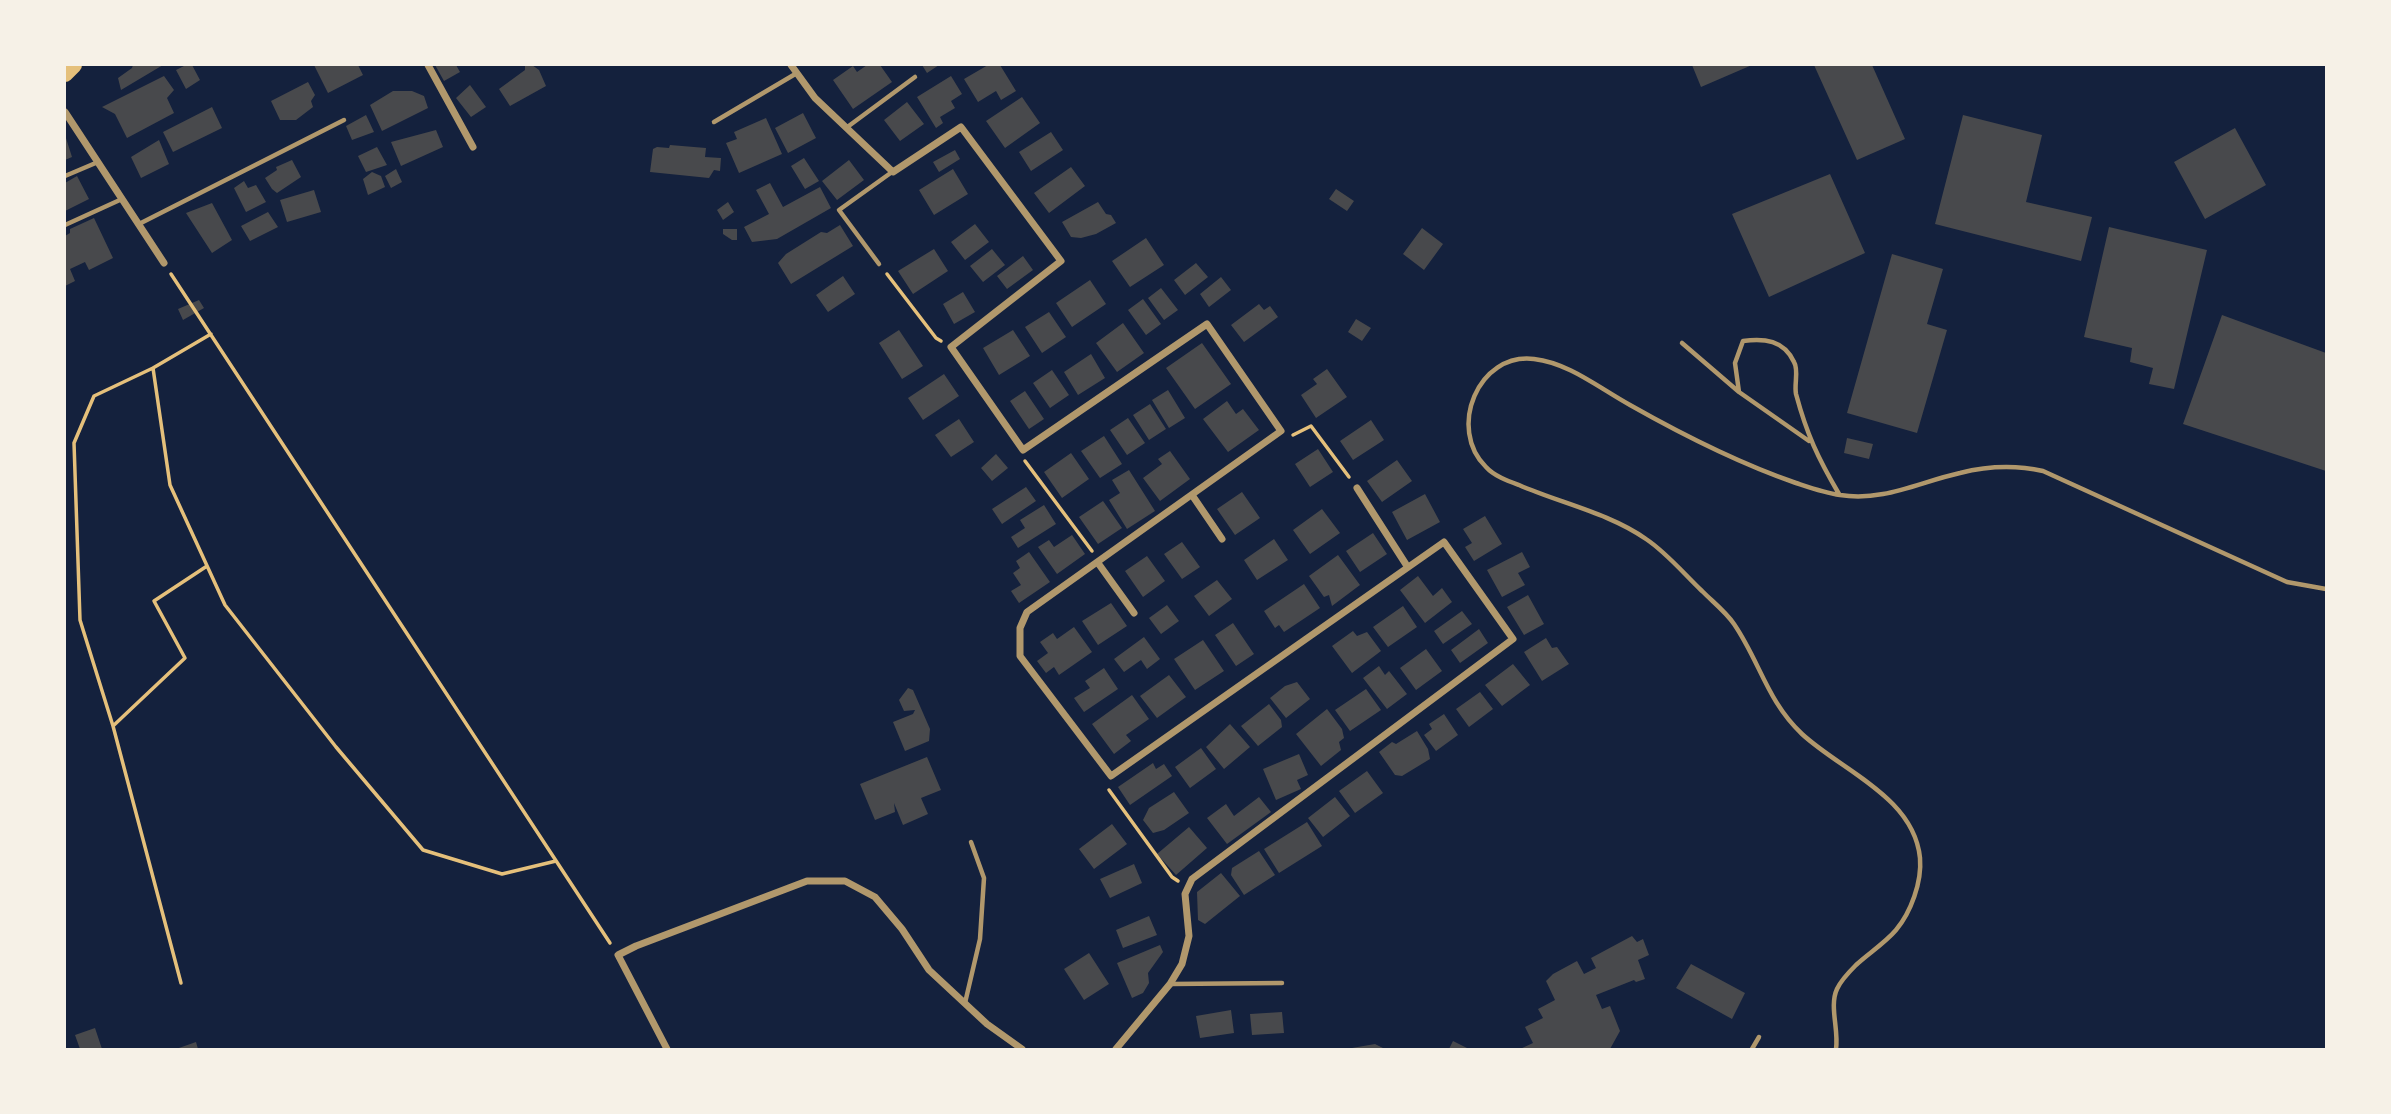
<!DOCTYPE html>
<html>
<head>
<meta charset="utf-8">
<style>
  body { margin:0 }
  #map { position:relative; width:2391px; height:1114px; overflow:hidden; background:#14213d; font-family:"PT Sans",sans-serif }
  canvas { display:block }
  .frame { position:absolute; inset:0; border:66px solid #f6f1e7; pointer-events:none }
</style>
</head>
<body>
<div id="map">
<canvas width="2391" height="1114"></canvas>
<div class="frame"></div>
</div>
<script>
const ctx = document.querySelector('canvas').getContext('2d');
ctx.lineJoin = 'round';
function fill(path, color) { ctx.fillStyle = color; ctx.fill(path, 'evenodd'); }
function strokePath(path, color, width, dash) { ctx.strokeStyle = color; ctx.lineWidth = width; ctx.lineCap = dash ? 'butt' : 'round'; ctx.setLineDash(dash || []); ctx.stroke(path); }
const building = new Path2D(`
  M 133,65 L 163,65 L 121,90 L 118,78 L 132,68 Z
  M 186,65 L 192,65 L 200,80 L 186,89 L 176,70 Z
  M 314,65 L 358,65 L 363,75 L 328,93 Z
  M 435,65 L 456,65 L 460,72 L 444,81 Z
  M 525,65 L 532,65 L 539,70 L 546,86 L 510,106 L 499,89 L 525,70 Z
  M 867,65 L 880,65 L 892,82 L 853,109 L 833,80 L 853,66 L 857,72 Z
  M 922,65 L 939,65 L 927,73 Z
  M 988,65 L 1000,65 L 1016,91 L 1001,100 L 996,91 L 978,102 L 964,79 Z
  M 1692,65 L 1752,65 L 1701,87 Z
  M 1814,65 L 1872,65 L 1905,139 L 1857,160 Z
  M 164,76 L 174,90 L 167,98 L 174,113 L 127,138 L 115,114 L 102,107 Z
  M 951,76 L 962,94 L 951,101 L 955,108 L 940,117 L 943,123 L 936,128 L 917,97 Z
  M 308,82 L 315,95 L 311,101 L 313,107 L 296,120 L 280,120 L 271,101 Z
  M 470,85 L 486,107 L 471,117 L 456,98 Z
  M 393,91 L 412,91 L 424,96 L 428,108 L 382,131 L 370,105 Z
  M 1022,97 L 1040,123 L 1005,148 L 986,121 Z
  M 907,102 L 924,124 L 900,141 L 884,120 Z
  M 212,107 L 222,128 L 173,152 L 163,132 Z
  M 803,113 L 816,138 L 788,153 L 775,128 Z
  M 366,115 L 374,132 L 352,140 L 346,126 Z
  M 1963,115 L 2042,135 L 2026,202 L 2092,217 L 2081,261 L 1935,224 Z
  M 766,118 L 782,154 L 739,173 L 726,143 L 737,139 L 734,132 Z
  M 2235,128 L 2266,185 L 2205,219 L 2174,162 Z
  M 436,130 L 443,147 L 401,166 L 391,142 Z
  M 1051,132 L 1063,150 L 1031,171 L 1019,152 Z
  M 65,135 L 72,157 L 65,160 Z
  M 159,140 L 169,164 L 141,178 L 131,157 Z
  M 670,145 L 706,148 L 705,157 L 721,158 L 720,171 L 714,170 L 709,178 L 650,172 L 653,149 L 657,147 L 669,148 Z
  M 377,147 L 387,165 L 366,172 L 358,156 Z
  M 955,150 L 960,159 L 939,172 L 933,162 Z
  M 804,158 L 819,181 L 805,189 L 791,166 Z
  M 292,160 L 301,177 L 277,193 L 272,189 L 265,178 L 277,170 L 276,167 Z
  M 849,160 L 864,180 L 837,200 L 822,181 Z
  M 1071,167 L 1085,186 L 1049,213 L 1034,193 Z
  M 396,169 L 402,182 L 391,188 L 385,176 Z
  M 953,169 L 968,194 L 934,215 L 919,190 Z
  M 372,172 L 381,176 L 385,187 L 368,195 L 363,179 Z
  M 1830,174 L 1865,253 L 1769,297 L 1732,214 Z
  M 77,176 L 89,199 L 65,211 L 65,183 Z
  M 244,181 L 248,188 L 256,185 L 266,202 L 246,212 L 234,188 Z
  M 770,183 L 783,207 L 820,187 L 831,208 L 777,239 L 752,242 L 744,227 L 769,214 L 756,190 Z
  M 1336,189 L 1354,201 L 1347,211 L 1329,199 Z
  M 314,190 L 321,212 L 287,222 L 280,200 Z
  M 728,202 L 734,212 L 723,220 L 717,210 Z
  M 1098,202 L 1106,214 L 1111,215 L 1116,223 L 1096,234 L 1081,238 L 1071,237 L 1062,222 Z
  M 212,203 L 232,240 L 212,253 L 186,213 Z
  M 268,212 L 278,227 L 250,241 L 241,226 Z
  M 94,218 L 113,258 L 89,270 L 85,262 L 70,269 L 75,281 L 65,286 L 65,236 L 70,233 L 70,229 Z
  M 975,224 L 989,242 L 965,260 L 951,242 Z
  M 840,225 L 853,246 L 791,284 L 778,263 L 786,254 L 821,232 L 827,233 Z
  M 2109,227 L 2207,250 L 2174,389 L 2149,384 L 2153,368 L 2130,362 L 2132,348 L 2084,337 Z
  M 1422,228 L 1443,244 L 1424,270 L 1403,254 Z
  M 723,229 L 737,229 L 737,240 L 732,240 L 723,234 Z
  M 1146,238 L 1164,265 L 1130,287 L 1112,261 Z
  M 934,249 L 948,271 L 913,294 L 898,271 Z
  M 992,249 L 1005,265 L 983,282 L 970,266 Z
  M 1892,254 L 1943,269 L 1927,324 L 1947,330 L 1917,433 L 1847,413 Z
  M 1023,256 L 1033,270 L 1007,289 L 997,276 Z
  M 1196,263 L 1208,277 L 1185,295 L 1174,280 Z
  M 843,276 L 855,294 L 828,312 L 816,295 Z
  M 1221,277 L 1231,290 L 1209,307 L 1200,294 Z
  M 1090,280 L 1106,304 L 1072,327 L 1056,303 Z
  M 1161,288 L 1178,310 L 1164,320 L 1148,298 Z
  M 963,292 L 975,312 L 954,324 L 943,304 Z
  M 1143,299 L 1161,324 L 1146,335 L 1128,310 Z
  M 199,300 L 204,308 L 183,320 L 178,309 Z
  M 1259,304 L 1264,310 L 1270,306 L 1278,317 L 1244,342 L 1231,325 Z
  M 1049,312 L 1066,337 L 1042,353 L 1025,327 Z
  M 2222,315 L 2326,353 L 2326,471 L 2183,424 Z
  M 1356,319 L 1371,328 L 1362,341 L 1348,332 Z
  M 1123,323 L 1144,353 L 1117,372 L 1096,343 Z
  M 899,330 L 923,366 L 902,379 L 879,343 Z
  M 1013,330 L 1030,356 L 999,375 L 983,348 Z
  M 1202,343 L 1231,384 L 1195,409 L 1166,368 Z
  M 1091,354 L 1105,378 L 1078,395 L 1064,372 Z
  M 1327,369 L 1347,397 L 1316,418 L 1301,395 L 1317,384 L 1313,379 Z
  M 1052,370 L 1069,395 L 1050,408 L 1033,383 Z
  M 944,374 L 959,396 L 923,420 L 908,398 Z
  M 1168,390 L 1185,418 L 1169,428 L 1152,400 Z
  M 1025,391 L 1044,419 L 1029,429 L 1010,401 Z
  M 1227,401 L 1236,414 L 1243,409 L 1259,430 L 1228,452 L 1203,419 Z
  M 1150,404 L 1166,429 L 1149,440 L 1133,415 Z
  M 1128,418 L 1145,443 L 1127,455 L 1110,430 Z
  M 959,419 L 974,442 L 951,457 L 935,435 Z
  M 1371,420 L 1384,440 L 1353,460 L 1340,441 Z
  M 1104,436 L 1122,464 L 1100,478 L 1081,451 Z
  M 1847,438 L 1873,444 L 1869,459 L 1844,453 Z
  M 1318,449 L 1333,472 L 1310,487 L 1295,464 Z
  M 1170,451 L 1190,479 L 1160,501 L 1143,478 L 1162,464 L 1158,459 Z
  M 1071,453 L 1089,479 L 1062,498 L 1044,472 Z
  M 996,454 L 1008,468 L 992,481 L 981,468 Z
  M 1397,460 L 1412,481 L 1382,502 L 1367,481 Z
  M 1129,470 L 1155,511 L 1127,529 L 1109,500 L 1120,493 L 1112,480 Z
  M 1026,487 L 1036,501 L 1002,524 L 992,509 Z
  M 1242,492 L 1260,518 L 1235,535 L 1217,509 Z
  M 1425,494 L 1440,522 L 1407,540 L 1392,512 Z
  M 1103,501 L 1122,528 L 1098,544 L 1079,517 Z
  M 1044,505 L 1056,524 L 1018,548 L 1011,537 L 1025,528 L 1020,520 Z
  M 1322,509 L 1340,533 L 1310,554 L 1293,530 Z
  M 1485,516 L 1502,544 L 1474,561 L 1465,547 L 1472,543 L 1463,529 Z
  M 1373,533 L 1387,554 L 1360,572 L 1346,551 Z
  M 1072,535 L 1085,554 L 1057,574 L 1038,547 L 1049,540 L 1054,547 Z
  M 1274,539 L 1288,560 L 1257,580 L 1244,560 Z
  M 1182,542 L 1200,567 L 1182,579 L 1164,554 Z
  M 1029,552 L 1050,582 L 1019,603 L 1011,591 L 1021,585 L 1013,573 L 1020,568 L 1016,561 Z
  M 1522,552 L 1530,567 L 1518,573 L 1525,585 L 1502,597 L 1487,570 Z
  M 1338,555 L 1360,585 L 1332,606 L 1329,595 L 1324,597 L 1309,576 Z
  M 1147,556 L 1165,581 L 1143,597 L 1125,571 Z
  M 1418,576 L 1433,596 L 1442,588 L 1452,602 L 1425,623 L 1400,590 Z
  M 1217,580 L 1232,599 L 1209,616 L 1194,596 Z
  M 1304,584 L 1320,608 L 1284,632 L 1279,625 L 1275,628 L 1264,611 Z
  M 1528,595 L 1544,624 L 1524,635 L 1507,607 Z
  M 1111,603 L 1127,626 L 1098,645 L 1082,621 Z
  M 1167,605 L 1179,621 L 1161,634 L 1149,618 Z
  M 1403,606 L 1417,627 L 1388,647 L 1373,627 Z
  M 1462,611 L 1472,624 L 1443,644 L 1434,631 Z
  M 1233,623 L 1254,654 L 1236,666 L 1215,635 Z
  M 1074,627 L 1092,652 L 1059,675 L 1054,667 L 1046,673 L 1037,661 L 1048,653 L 1040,642 L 1053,633 L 1057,639 Z
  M 1479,629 L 1488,643 L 1460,663 L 1451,650 Z
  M 1353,631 L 1357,636 L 1367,632 L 1381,651 L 1352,673 L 1332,646 Z
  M 1144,637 L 1160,659 L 1147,669 L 1141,660 L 1124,672 L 1114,659 Z
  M 1546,638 L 1552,648 L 1557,647 L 1569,664 L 1542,681 L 1524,652 Z
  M 1203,640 L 1224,671 L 1195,690 L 1174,659 Z
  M 1426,649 L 1442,671 L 1416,690 L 1400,668 Z
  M 1513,664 L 1530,685 L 1502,706 L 1485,685 Z
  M 1379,666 L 1385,675 L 1389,671 L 1407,694 L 1387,709 L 1363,678 Z
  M 1104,668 L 1118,689 L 1084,712 L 1074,698 L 1090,688 L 1085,681 Z
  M 1169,675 L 1186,697 L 1157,718 L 1140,696 Z
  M 1297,682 L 1310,699 L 1286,718 L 1270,698 L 1285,686 Z
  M 908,688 L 913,690 L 930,729 L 929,741 L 905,751 L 893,722 L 913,714 L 915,710 L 904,711 L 899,700 Z
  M 1366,689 L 1381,710 L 1350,731 L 1335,710 Z
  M 1480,692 L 1493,709 L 1469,727 L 1456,709 Z
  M 1132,695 L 1149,719 L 1126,735 L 1131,741 L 1114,754 L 1092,724 Z
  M 1269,704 L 1281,720 L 1282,727 L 1258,746 L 1241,726 Z
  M 1327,709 L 1342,729 L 1344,738 L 1339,742 L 1341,750 L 1321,766 L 1296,734 Z
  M 1444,714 L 1458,735 L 1436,751 L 1424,735 L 1432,729 L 1429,724 Z
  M 1230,724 L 1250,747 L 1224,769 L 1206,747 Z
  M 1417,731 L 1428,749 L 1430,759 L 1402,776 L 1395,775 L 1379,752 L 1392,742 L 1396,744 Z
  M 1201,748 L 1216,769 L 1190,788 L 1175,767 Z
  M 1299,754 L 1308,775 L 1297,780 L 1301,789 L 1276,800 L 1263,769 Z
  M 927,757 L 941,790 L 921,798 L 928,814 L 903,825 L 894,803 L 895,812 L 875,820 L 860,784 Z
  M 1153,763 L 1156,769 L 1164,764 L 1172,776 L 1130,805 L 1118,787 Z
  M 1367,771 L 1383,793 L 1355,813 L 1339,791 Z
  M 1174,792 L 1189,813 L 1164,830 L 1153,833 L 1143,820 L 1149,808 Z
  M 1259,797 L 1271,812 L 1227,844 L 1207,818 L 1226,804 L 1234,816 Z
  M 1335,797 L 1350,816 L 1323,837 L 1308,818 Z
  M 1307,822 L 1322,846 L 1279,873 L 1264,849 Z
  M 1112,824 L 1127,844 L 1094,869 L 1079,849 Z
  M 1189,827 L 1207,848 L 1176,875 L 1157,854 Z
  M 1259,851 L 1275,875 L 1244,895 L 1231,875 L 1232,868 Z
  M 1134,864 L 1142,883 L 1110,898 L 1100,879 Z
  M 1221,873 L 1240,896 L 1205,924 L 1198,920 L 1197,892 Z
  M 1149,916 L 1157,935 L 1123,948 L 1116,930 Z
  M 1632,936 L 1637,942 L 1643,939 L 1649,955 L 1638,960 L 1645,979 L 1636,982 L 1634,980 L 1596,995 L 1602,1009 L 1610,1006 L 1620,1031 L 1610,1049 L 1520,1049 L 1533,1043 L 1525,1027 L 1543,1018 L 1538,1009 L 1555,1000 L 1546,981 L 1553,974 L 1577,961 L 1584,974 L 1596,968 L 1591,958 Z
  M 1160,945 L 1163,952 L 1148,973 L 1149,983 L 1143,993 L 1132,998 L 1117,963 Z
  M 1089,953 L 1109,984 L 1084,1000 L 1064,969 Z
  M 1691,964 L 1745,993 L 1732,1019 L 1676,988 Z
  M 1231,1010 L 1234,1033 L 1200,1038 L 1196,1016 Z
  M 1282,1012 L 1284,1033 L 1252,1035 L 1250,1014 Z
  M 95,1028 L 102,1049 L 80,1049 L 75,1035 Z
  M 1453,1041 L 1469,1049 L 1449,1049 Z
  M 196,1042 L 198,1049 L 176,1049 Z
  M 1375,1044 L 1385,1049 L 1352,1049 L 1352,1048 Z`);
const path = new Path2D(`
  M 171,274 L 610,943
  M 887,274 L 936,338 L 941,341
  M 211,334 L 153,368 L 170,485 L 225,605 L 336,747 L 423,850 L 502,874 L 556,861
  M 153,368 L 94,396 L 74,443 L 80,620 L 113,726 L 181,983
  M 1293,435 L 1311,426 L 1349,477
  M 1025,461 L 1092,551
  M 113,726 L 185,658 L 154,601 L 207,566
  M 1109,790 L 1172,877 L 1178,881`);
const service = new Path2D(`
  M 714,122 L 797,73
  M 846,128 L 915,77
  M 65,176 L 98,162
  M 139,224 L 344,120
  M 65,225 L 122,199
  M 879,264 L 839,210 L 892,172
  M 1682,343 L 1739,392 L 1809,441
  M 1739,392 L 1735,363 L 1743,341 C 1764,338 1784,340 1794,362 C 1799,370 1794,384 1796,394 C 1807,435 1818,458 1839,494
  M 1171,984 L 1282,983
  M 965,1003 L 980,939 L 984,878 L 971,842
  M 1752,1049 L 1759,1037
  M 1836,1049 C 1839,1030 1829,1006 1837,989 C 1841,980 1849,972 1856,965 C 1869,953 1885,943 1896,930 C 1911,912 1922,882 1920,858 C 1914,797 1842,771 1802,734 C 1767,701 1760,662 1734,624 C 1726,612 1713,602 1702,591 C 1684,574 1667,553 1646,539 C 1609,513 1560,503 1519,485 C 1508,481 1494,476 1486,467 C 1447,429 1478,352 1534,359 C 1569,363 1599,388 1630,405 C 1683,435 1738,463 1796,483 C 1811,488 1825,493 1840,495 C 1883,502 1919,482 1960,473 C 1988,466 2015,465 2043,471 L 2287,582 L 2326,589`);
const minor = new Path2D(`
  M 428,65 L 473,147
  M 791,65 L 815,98 L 893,172 L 961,127 L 1061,261 L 951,347 L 1023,450 L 1207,324 L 1281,431 L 1027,612 L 1020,628 L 1020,656 L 1111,776 L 1444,542 L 1513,639 L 1192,879 L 1185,894 L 1189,936 L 1182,964 L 1170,984 L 1116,1049
  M 65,112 L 164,263
  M 1357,488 L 1407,566
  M 1192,495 L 1222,539
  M 1098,563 L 1134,613
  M 667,1049 L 618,955 L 636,946 L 807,881 L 845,881 L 875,897 L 902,929 L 929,970 L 987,1024 L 1022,1049`);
const trunk = new Path2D(`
  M 65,74 L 74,65`);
fill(building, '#48494c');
strokePath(path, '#e5c07b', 3.5);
strokePath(service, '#b1986c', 4.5);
strokePath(minor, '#b1986c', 7);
strokePath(trunk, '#e5c07b', 16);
</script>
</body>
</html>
